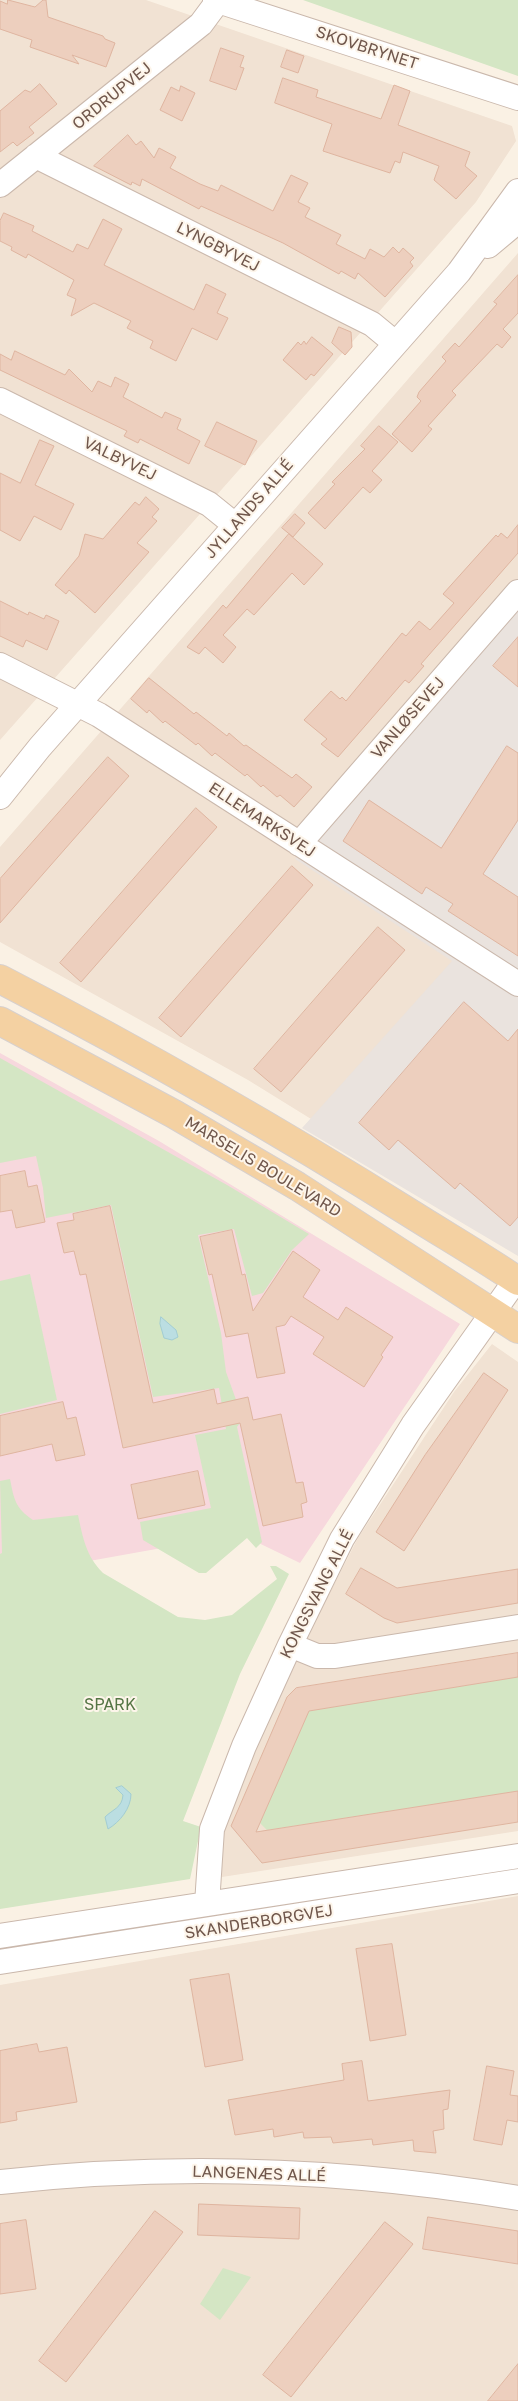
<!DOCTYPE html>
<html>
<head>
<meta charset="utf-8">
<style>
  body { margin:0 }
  canvas { display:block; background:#faf1e4 }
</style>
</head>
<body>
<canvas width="518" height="2401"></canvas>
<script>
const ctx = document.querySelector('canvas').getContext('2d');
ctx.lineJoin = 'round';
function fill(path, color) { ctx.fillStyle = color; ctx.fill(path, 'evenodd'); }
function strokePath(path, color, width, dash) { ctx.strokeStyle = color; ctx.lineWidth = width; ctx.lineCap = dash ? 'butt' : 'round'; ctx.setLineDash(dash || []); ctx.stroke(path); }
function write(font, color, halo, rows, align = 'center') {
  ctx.font = font + ' "Golos Text",sans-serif'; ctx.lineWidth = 4; ctx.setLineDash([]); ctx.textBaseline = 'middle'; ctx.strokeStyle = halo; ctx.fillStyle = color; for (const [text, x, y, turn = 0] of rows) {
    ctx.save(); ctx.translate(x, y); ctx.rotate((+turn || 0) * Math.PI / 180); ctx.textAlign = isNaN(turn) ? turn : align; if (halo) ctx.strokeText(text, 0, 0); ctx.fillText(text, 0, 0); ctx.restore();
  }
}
const residential = new Path2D(`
  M 0,0 L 146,0 L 512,126 L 516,141 L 476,202 L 0,740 Z
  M 518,253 L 518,1247 L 248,1080 L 0,942 L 0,847 Z
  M 492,1344 L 518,1362 L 518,1831 L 222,1877 L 220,1841 L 278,1692 L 358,1538 L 454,1392 Z
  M 518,1896 L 518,2401 L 0,2401 L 0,1985 Z`);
const industrial = new Path2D(`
  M 518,608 L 518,1256 L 302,1128 L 452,961 L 295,859 Z`);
const medical = new Path2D(`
  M 0,1053 L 159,1141 L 460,1324 L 300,1563 L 240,1534 L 0,1577 Z`);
const green = new Path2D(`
  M 303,0 L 518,0 L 518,76 Z
  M 0,1058 L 227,1185 L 309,1234 L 292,1250 L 263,1293 L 252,1296 L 234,1229 L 198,1235 L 221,1333 L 226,1372 L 243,1419 L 237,1427 L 262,1542 L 256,1548 L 247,1538 L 206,1573 L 199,1573 L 143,1540 L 140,1522 L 211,1508 L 195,1435 L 226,1429 L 219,1388 L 153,1397 L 111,1205 L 46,1218 L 43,1188 L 36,1156 L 0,1163 Z
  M 30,1274 L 57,1400 L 0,1414 L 0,1281 Z
  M 10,1479 C 14,1499 15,1508 33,1520 L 78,1515 C 83,1538 86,1556 103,1573 L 178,1617 L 205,1620 L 232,1615 L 277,1579 L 270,1566 L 276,1566 L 289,1574 L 240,1674 L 183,1821 L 201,1827 L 190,1879 L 0,1909 L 0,1554 L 2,1553 L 0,1481 Z
  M 518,1677 L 518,1791 L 267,1830 L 260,1823 L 309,1711 Z
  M 223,2268 L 251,2277 L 220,2320 L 200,2304 Z`);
const water = new Path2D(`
  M 161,1317 L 176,1330 L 178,1337 L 172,1340 L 164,1338 L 160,1324 Z
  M 122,1786 L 131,1794 C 131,1808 120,1822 108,1829 L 105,1817 C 113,1809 122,1808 123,1795 L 116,1788 Z`);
const building = new Path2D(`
  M 8,0 L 35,7 L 43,0 L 46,0 L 48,17 L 103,36 L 105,39 L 115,43 L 106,67 L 72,55 L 79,64 L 30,47 L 32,40 L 0,29 L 0,1 L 7,4 Z
  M 221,48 L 244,56 L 240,67 L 244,68 L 236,90 L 210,81 Z
  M 287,50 L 304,56 L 298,73 L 281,67 Z
  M 283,78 L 318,90 L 316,97 L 381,119 L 394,85 L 410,91 L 398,125 L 470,152 L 465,166 L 477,176 L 456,199 L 434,180 L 439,166 L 403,152 L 400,163 L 395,161 L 390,173 L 323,151 L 332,124 L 275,103 Z
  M 40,84 L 57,104 L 29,127 L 34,133 L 17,146 L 13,142 L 0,152 L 0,111 L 25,90 L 30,92 Z
  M 181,86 L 195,93 L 182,121 L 160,110 L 171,87 L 179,91 Z
  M 128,135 L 136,145 L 141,141 L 154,158 L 159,148 L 176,157 L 170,168 L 200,184 L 218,191 L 221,185 L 273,211 L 291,175 L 308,183 L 298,202 L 310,208 L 305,217 L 341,235 L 336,244 L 365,259 L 370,249 L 384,257 L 393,247 L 399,253 L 403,248 L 414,258 L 410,262 L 413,266 L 385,297 L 358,273 L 355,279 L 341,271 L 339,274 L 283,243 L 201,206 L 199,209 L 142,179 L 140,186 L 132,182 L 131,185 L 94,166 Z
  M 4,213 L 34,226 L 32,231 L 73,252 L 77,244 L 88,249 L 103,219 L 122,229 L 104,265 L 194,310 L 206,284 L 226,294 L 217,313 L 228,318 L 217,340 L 192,328 L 176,361 L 150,348 L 153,341 L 127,328 L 131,321 L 94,303 L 71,316 L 76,299 L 67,295 L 74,280 L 28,254 L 26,258 L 11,250 L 12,247 L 0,241 L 0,221 Z
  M 518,275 L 518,313 L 503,329 L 511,337 L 502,348 L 497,344 L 452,391 L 456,395 L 428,426 L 432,429 L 412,452 L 392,434 L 421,401 L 417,397 L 419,392 L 446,361 L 442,357 L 455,343 L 459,347 L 497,304 L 494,302 Z
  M 339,327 L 351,332 L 352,347 L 345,355 L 332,343 Z
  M 312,337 L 333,354 L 314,376 L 311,374 L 306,380 L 283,360 L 298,342 L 301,345 L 304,341 L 306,344 Z
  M 15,351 L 65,375 L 69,369 L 92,392 L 98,381 L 111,387 L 115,377 L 129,384 L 123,397 L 162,418 L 165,412 L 181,419 L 177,429 L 200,441 L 189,464 L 140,439 L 138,443 L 124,436 L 127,431 L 0,370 L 0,354 L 11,360 Z
  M 217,422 L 257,441 L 245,465 L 205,446 Z
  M 379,426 L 398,442 L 372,471 L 382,480 L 370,493 L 363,487 L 325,529 L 308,513 L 335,484 L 332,482 L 365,449 L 361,446 Z
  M 40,440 L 54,446 L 35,485 L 74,504 L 61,530 L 34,516 L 20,541 L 0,530 L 0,473 L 20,483 Z
  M 146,497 L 159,509 L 152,517 L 157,521 L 137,543 L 149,552 L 95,613 L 69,590 L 66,594 L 55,585 L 79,556 L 85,534 L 103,539 L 135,502 L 139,505 Z
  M 295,514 L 305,523 L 293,537 L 282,528 Z
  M 518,525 L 518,553 L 421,664 L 424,666 L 409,683 L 405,680 L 338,757 L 321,744 L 327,739 L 304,720 L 331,691 L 340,699 L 342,697 L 346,701 L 402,633 L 406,636 L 419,621 L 430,630 L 454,603 L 443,594 L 496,535 L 498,537 L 501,533 L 507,538 Z
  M 289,534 L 323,564 L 304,585 L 292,573 L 254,615 L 247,609 L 223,635 L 236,647 L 223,663 L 205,647 L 199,654 L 187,647 L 223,605 L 226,608 Z
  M 0,601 L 28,615 L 29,612 L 44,619 L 46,615 L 59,621 L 47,650 L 26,640 L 23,647 L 0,636 Z
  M 518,637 L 518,687 L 493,666 Z
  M 149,678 L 194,714 L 196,712 L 227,736 L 229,733 L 244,746 L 246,745 L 292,778 L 296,774 L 312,787 L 294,807 L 280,795 L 277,797 L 263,785 L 261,787 L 247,774 L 245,776 L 215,753 L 212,756 L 198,743 L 196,745 L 165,721 L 163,723 L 149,710 L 147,713 L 131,699 Z
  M 507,746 L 518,753 L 518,820 L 483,874 L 518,897 L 518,956 L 448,911 L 453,904 L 426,887 L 422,894 L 343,841 L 369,800 L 441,848 Z
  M 108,757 L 129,776 L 0,923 L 0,879 Z
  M 196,808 L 217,827 L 81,982 L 60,963 Z
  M 292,866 L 313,885 L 181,1037 L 159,1018 Z
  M 378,927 L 405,950 L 281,1092 L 254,1069 Z
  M 464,1002 L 508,1041 L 518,1029 L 518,1217 L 510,1226 L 460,1183 L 455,1189 L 398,1140 L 389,1150 L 359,1123 Z
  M 25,1171 L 28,1187 L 37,1185 L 45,1222 L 16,1228 L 12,1210 L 0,1212 L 0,1176 Z
  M 110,1206 L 153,1403 L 214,1389 L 217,1404 L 248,1397 L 253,1420 L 281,1414 L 296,1483 L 303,1482 L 307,1502 L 301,1504 L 303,1517 L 263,1526 L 240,1423 L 123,1448 L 86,1274 L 80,1275 L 74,1251 L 64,1253 L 57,1223 L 74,1220 L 73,1214 Z
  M 232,1230 L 242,1275 L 245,1274 L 253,1311 L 293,1251 L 320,1270 L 303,1297 L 338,1320 L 346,1307 L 393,1337 L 381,1355 L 383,1357 L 364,1387 L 313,1354 L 324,1337 L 291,1316 L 285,1325 L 276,1327 L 285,1373 L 257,1378 L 248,1333 L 226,1337 L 212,1274 L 209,1275 L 200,1237 Z
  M 484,1373 L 508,1390 L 404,1551 L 376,1532 L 425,1455 Z
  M 63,1402 L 67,1419 L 76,1417 L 85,1455 L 56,1461 L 52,1444 L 0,1456 L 0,1416 Z
  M 198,1471 L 205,1505 L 138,1519 L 131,1485 Z
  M 361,1568 L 397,1588 L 518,1569 L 518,1603 L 397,1623 L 384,1618 L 346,1594 Z
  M 518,1653 L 518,1677 L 309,1711 L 256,1832 L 518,1791 L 518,1822 L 262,1863 L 231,1826 L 287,1697 L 296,1688 Z
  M 392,1944 L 406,2035 L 370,2041 L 356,1949 Z
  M 229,1974 L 243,2060 L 205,2067 L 190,1980 Z
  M 37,2044 L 39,2052 L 67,2047 L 77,2102 L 16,2112 L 17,2120 L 0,2123 L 0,2051 Z
  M 362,2061 L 368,2101 L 450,2090 L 448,2109 L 443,2110 L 444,2129 L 433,2131 L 436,2153 L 414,2151 L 413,2140 L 373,2145 L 372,2139 L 333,2143 L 331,2137 L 304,2138 L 303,2132 L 274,2137 L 273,2129 L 235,2135 L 228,2100 L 344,2080 L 342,2064 Z
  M 487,2066 L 514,2071 L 510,2095 L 518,2096 L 518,2122 L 507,2120 L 502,2145 L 474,2140 Z
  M 199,2204 L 300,2208 L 299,2239 L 198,2235 Z
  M 155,2211 L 183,2232 L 66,2382 L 39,2361 Z
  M 428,2217 L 518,2231 L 518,2264 L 423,2249 Z
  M 26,2220 L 36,2289 L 0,2294 L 0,2224 Z
  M 385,2222 L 413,2244 L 291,2397 L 263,2375 Z
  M 518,2364 L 518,2401 L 488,2401 Z`);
const minor = new Path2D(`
  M 215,0 L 518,98
  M 36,156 L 372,324 L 395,343
  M 0,185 L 201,24 L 218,1
  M 488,246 L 518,221
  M 0,400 L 209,504 L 235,525
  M 0,665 L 99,715 L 518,984
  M 0,797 L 40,747 L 459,272 L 518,191
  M 299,844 L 518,592
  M 290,1645 L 317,1656 L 335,1656 L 518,1627
  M 207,1904 L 212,1829 L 244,1746 L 290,1645 L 342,1539 L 413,1425 L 518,1277
  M 0,1936 L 518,1856
  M 0,1962 L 518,1881
  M 0,2182 C 172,2163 347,2169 518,2198`);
const major = new Path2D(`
  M 0,979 C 141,1052 278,1130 413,1215 C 448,1237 484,1258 518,1281
  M 0,1021 L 174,1114 L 297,1186 L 518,1329`);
const streetNames = [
  ["SKOVBRYNET",367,48,18],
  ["ORDRUPVEJ",112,96,-39],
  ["LYNGBYVEJ",218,247,27],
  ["VALBYVEJ",120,459,26],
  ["JYLLANDS ALLÉ",249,509,-49],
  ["VANLØSEVEJ",408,718,-49],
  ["ELLEMARKSVEJ",262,820,33],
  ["MARSELIS BOULEVARD",263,1167,31],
  ["KONGSVANG ALLÉ",317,1594,-63],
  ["SKANDERBORGVEJ",259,1922,-9],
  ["LANGENÆS ALLÉ",259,2174,2]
];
const parkNames = [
  ["SPARK",110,1705]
];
fill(residential, '#f1e2d3');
fill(industrial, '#eae3de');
fill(medical, '#f7d8dd');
fill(green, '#d4e6c4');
fill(water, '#bbdee2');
strokePath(water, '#a2cdd3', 1);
fill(building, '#edcfbe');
strokePath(building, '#dfb5a0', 1);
strokePath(minor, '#cab8ac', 26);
strokePath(major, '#d7d0cd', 30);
strokePath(minor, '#fff', 24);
strokePath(major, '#f4d1a2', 28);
write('16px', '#70574c', '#fdf5ea', streetNames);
write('16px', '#557645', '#fdf5ea', parkNames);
</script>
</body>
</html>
